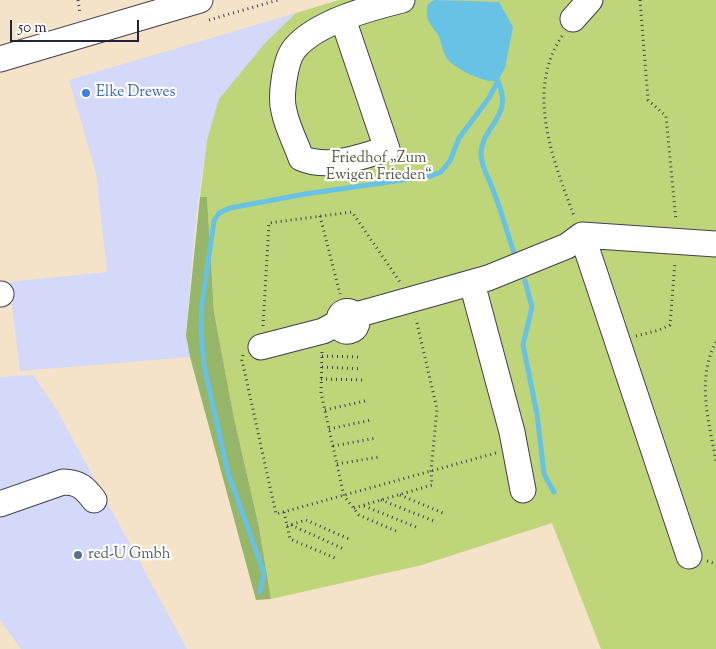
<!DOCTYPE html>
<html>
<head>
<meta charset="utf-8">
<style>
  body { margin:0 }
  #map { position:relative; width:716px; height:649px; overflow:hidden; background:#f4e3c9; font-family:"Sorts Mill Goudy",serif }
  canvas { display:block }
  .scale { position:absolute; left:10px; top:20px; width:129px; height:22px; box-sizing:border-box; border:2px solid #22223b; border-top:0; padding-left:6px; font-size:15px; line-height:18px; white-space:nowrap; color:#22223b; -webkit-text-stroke:4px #fdfcf7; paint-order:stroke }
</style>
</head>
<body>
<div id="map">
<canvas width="716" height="649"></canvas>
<div class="scale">50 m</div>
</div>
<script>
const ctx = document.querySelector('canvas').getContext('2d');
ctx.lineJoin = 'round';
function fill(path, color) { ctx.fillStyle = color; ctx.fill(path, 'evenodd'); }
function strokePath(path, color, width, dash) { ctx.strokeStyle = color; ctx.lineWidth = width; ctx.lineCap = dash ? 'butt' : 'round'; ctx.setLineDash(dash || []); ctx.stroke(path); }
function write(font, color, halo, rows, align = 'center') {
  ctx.font = font + ' "Sorts Mill Goudy",serif'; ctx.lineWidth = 4.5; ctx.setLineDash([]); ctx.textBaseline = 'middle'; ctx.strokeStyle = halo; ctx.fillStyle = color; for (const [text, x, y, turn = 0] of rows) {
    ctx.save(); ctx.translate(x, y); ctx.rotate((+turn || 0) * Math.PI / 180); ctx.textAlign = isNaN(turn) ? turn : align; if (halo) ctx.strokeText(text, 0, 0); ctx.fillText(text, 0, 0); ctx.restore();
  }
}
const built = new Path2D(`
  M 296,13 L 267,41 L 207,140 L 196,215 L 186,335 L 190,357 L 20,371 L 9,282 L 107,272 L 96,173 L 69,80 Z
  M 33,375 L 57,410 L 187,649 L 21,649 L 0,620 L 0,377 Z`);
const green = new Path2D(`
  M 339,0 L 716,0 L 716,649 L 601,649 L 552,523 L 422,565 L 271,599 L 259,527 L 234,418 L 214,312 L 207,197 L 200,197 L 207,140 L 219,99 L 267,41 L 296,13 Z`);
const forest = new Path2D(`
  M 200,197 L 207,197 L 214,312 L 234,418 L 259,527 L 271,599 L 256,600 L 190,357 L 186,335 Z`);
const water = new Path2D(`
  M 434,0 L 499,2 L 513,27 L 505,68 L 498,81 C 486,84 452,68 446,57 C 442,51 442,42 438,35 C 430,23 424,19 428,4 Z`);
const stream = new Path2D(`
  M 497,80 C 516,116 481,126 481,154 C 481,167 489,178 493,190 C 502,212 508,236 516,259
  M 525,281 L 532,307 L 523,345 L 537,414 L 544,474 L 554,492
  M 260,592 L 264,573 L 228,473 L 204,366 L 201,328 L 202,304 L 214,221 L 219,213 L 230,208 L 305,194 L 431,176 L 441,172 L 450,161 L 459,138 L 489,98 L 498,81`);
const path = new Path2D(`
  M 78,0 L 80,14
  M 640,0 L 648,100 L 666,116 L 676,221
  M 209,20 L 278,0
  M 562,36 C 525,91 553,160 574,216
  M 320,216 L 340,294
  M 263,326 L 269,223 L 352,212 L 400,282
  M 636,336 L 659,330 L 670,325 L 675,262
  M 716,342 C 696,379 709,422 716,461
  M 322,352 L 321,393 L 344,496 L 359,515 L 396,531
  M 243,355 L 242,360 L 276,514 L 496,453
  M 322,356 L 360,357
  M 322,367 L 362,369
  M 321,379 L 363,380
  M 325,410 L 365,401
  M 329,429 L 371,420
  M 333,446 L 376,438
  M 337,464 L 379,457
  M 400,495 L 443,513
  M 381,500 L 434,521
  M 364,506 L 416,527
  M 354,508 L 432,485 L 431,471 L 437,409 L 416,319
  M 284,512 L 290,539 L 335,558
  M 291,525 L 344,549
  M 287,526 L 306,520 L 349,539
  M 707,561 L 716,564`);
const minor = new Path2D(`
  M 343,19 L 387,149 C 359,157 329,170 301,158 C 296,143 287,127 284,111 C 280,97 285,59 295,48 C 317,22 370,8 402,0
  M 573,19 L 590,0
  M 0,59 L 200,0
  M 582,235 L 689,556
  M 472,283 L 512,432 L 523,490
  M 0,294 L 1,294
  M 356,315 C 358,321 358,329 349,331 C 333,334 336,301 356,315 L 488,278 L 567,246 L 582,235 L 716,244
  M 261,347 L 323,331 L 338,323
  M 0,504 L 63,482 C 79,482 85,488 94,500`);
const markers = [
  [86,93,5,"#3f7fe0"],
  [78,555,5,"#5c6f8a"]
];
const shopNames = [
  ["Elke Drewes",96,93]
];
const parkNames = [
  ["Friedhof „Zum",379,159],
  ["Ewigen Frieden“",379,176]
];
const serviceNames = [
  ["red-U Gmbh",88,555]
];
fill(built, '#d4d8f9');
fill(green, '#bed579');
fill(forest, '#96b669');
fill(water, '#67c2e5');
strokePath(stream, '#67c2e5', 5);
strokePath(minor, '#423f50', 27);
strokePath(path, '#423f50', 3, [1, 4]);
strokePath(minor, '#fff', 25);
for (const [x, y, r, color] of markers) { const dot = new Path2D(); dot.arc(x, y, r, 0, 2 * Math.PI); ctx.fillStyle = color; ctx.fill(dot); strokePath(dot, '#fdfcf7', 2); }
write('15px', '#366cbe', '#fdfcf7', shopNames, 'left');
write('15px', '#51584e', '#fdfcf7', parkNames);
write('15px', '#4e5e75', '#fdfcf7', serviceNames, 'left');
</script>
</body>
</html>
